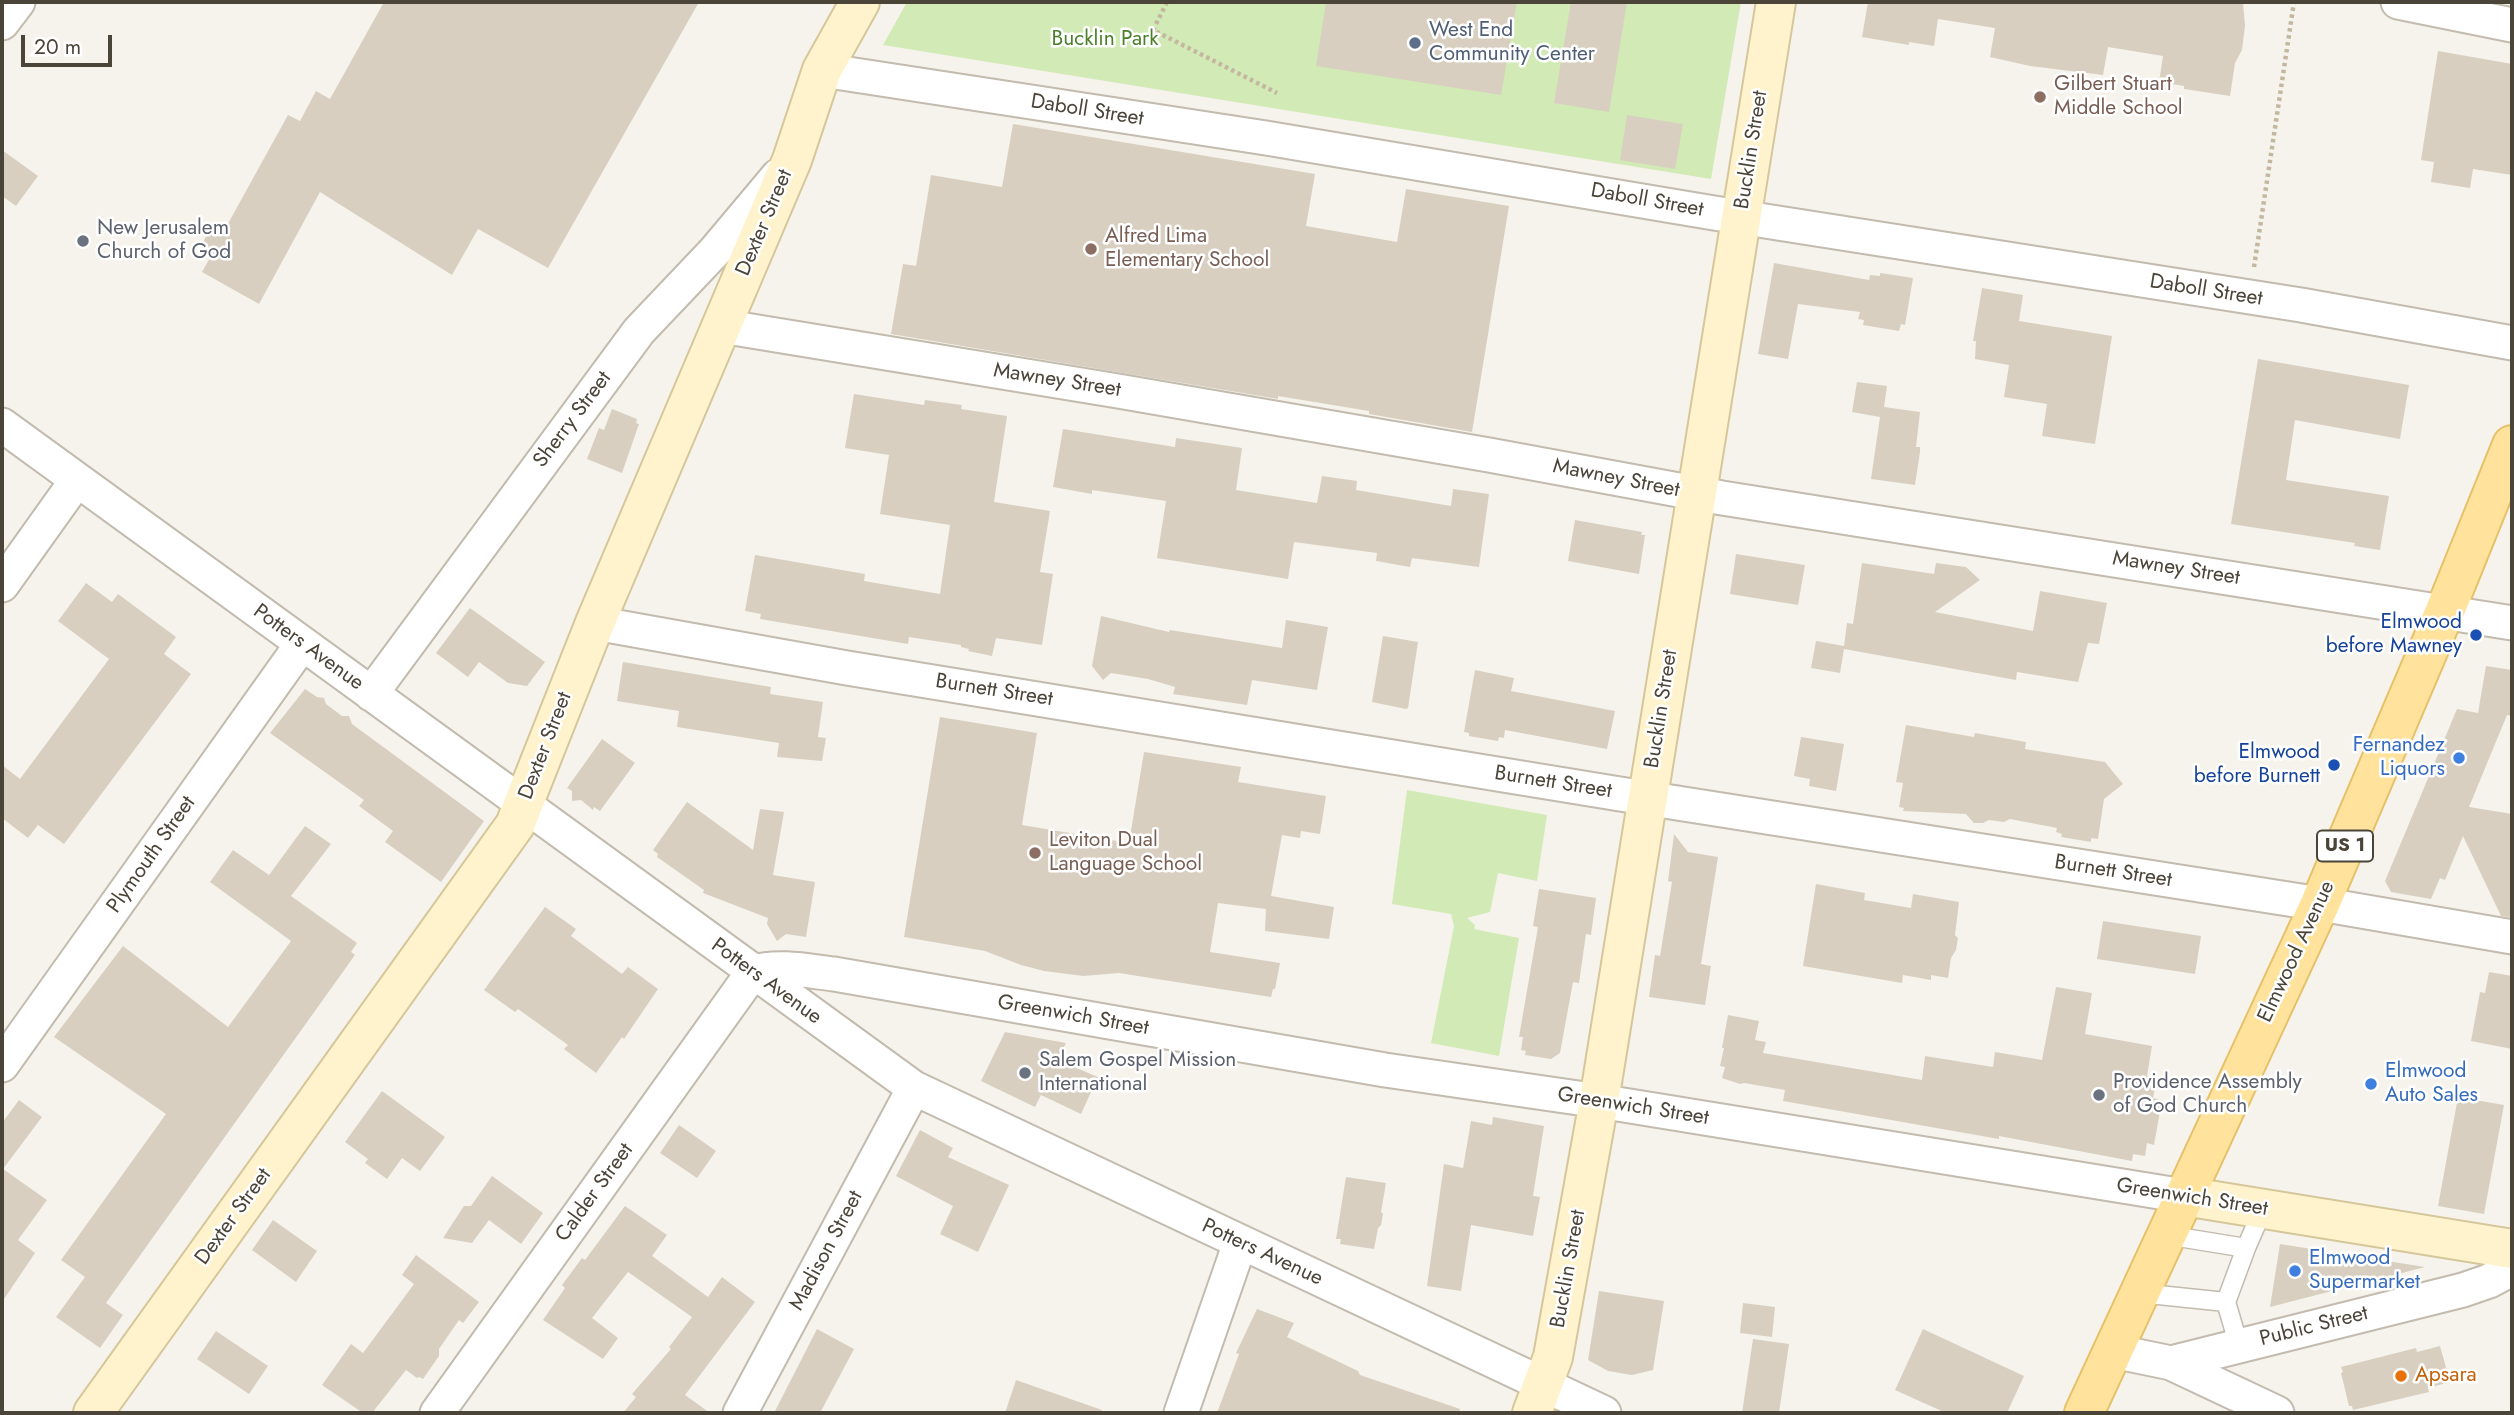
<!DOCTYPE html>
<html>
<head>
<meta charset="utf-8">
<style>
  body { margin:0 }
  #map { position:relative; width:2514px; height:1415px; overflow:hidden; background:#f6f3ec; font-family:Jost,sans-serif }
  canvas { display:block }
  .frame { position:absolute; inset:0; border:4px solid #4b4439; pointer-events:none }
  .scale { position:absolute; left:21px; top:35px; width:91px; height:32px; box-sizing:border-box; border:4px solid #4b4439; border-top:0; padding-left:9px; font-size:21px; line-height:24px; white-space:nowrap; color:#4b4439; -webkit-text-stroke:5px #fff; paint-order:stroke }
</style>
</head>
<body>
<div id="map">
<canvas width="2514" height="1415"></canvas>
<div class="frame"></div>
<div class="scale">20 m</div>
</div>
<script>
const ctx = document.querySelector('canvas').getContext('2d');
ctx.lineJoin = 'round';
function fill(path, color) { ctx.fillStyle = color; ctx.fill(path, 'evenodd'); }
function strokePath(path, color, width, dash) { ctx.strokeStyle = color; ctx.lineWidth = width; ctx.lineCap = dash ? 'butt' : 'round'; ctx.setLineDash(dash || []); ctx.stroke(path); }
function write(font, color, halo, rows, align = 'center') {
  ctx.font = font + ' Jost,sans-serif'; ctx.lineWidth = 5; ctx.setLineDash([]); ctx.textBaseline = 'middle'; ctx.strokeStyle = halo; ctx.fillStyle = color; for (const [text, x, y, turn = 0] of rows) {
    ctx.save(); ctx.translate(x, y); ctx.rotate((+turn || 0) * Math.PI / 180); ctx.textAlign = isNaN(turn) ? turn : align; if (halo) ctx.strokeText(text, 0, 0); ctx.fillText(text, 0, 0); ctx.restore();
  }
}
const green = new Path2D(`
  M 907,2 L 1741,2 L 1711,179 L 883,45 Z
  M 1407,790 L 1547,815 L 1537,881 L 1498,873 L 1490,912 L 1467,918 L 1475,925 L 1474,929 L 1519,938 L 1499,1056 L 1431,1043 L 1454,926 L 1451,914 L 1392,904 Z`);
const building = new Path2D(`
  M 384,2 L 699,2 L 548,268 L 478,229 L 452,275 L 320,192 L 259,304 L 202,272 L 212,254 L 200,247 L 214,223 L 225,229 L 288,115 L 300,121 L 316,91 L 330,99 Z
  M 1326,2 L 1517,2 L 1501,95 L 1316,66 Z
  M 1571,2 L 1627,2 L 1609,112 L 1554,103 Z
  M 1868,2 L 2243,2 L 2245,26 L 2242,50 L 2235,63 L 2230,96 L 2184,89 L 2184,86 L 2159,82 L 2163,56 L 2108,47 L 2103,75 L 2030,66 L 1990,57 L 1995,28 L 1938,19 L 1934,46 L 1909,42 L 1909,45 L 1862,37 Z
  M 2438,51 L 2512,64 L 2512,175 L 2473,169 L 2470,188 L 2431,182 L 2434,162 L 2421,160 Z
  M 1627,115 L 1683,124 L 1675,169 L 1620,160 Z
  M 1013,124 L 1315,174 L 1306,226 L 1397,242 L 1406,189 L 1509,206 L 1472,432 L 1369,414 L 1369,411 L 1278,396 L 1278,399 L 891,334 L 903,264 L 916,266 L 931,175 L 1002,187 Z
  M 2,150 L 38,176 L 16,206 L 2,196 Z
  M 1774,263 L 1869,280 L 1870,275 L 1880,276 L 1880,273 L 1913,278 L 1905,325 L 1901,324 L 1899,331 L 1863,325 L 1864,320 L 1858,319 L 1860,312 L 1798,304 L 1788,359 L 1758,354 Z
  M 1982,288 L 2023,295 L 2019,321 L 2112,336 L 2095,444 L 2042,436 L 2047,404 L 2004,397 L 2009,365 L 1975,359 L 1976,341 L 1973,341 Z
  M 2258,359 L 2409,385 L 2400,439 L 2295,420 L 2286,480 L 2389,496 L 2380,550 L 2354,546 L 2355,543 L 2231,524 Z
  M 1857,382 L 1887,386 L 1884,407 L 1920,412 L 1916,447 L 1920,447 L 1920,452 L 1915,485 L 1871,479 L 1880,417 L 1852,412 Z
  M 854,394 L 924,405 L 925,400 L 962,405 L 961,409 L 1007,416 L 994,502 L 1050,511 L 1040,572 L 1053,574 L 1042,645 L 996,638 L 992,656 L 968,651 L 969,649 L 961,647 L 961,645 L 909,637 L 908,644 L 760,619 L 761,614 L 745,611 L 755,555 L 865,574 L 864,581 L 940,594 L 950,525 L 880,514 L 889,455 L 845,448 Z
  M 612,409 L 637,419 L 636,423 L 639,424 L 622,473 L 587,459 L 599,428 L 604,430 Z
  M 1063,429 L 1175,447 L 1176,438 L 1242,448 L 1236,490 L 1317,503 L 1322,476 L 1357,481 L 1356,490 L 1451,506 L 1453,489 L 1489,494 L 1479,567 L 1412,558 L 1410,567 L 1376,561 L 1377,553 L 1294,542 L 1288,579 L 1157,558 L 1166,501 L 1092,490 L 1092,494 L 1053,487 Z
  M 1575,520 L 1642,532 L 1641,535 L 1645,535 L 1639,574 L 1568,561 Z
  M 1736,554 L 1805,565 L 1798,605 L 1730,594 Z
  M 1862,563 L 1934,574 L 1936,563 L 1966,567 L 1980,580 L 1935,612 L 2033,631 L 2040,591 L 2107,603 L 2099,644 L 2088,643 L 2078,682 L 2017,672 L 2016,680 L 1844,649 L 1840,673 L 1811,668 L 1816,641 L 1844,646 L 1847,623 L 1853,624 Z
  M 86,583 L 112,602 L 118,594 L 176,637 L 164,654 L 191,674 L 64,844 L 38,825 L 28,838 L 2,818 L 2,765 L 20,779 L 109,659 L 58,621 Z
  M 470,608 L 545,662 L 527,686 L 508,683 L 479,662 L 468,677 L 436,653 Z
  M 1101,616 L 1169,632 L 1170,630 L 1282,648 L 1286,620 L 1328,627 L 1317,690 L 1252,680 L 1247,705 L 1173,694 L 1175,687 L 1148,679 L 1111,673 L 1103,680 L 1092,666 Z
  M 1383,636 L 1418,642 L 1408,708 L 1406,709 L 1372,702 Z
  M 623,662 L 771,687 L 770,694 L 823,702 L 818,737 L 826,738 L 822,761 L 777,757 L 779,743 L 677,727 L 679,711 L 617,701 Z
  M 2486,666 L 2512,670 L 2512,716 L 2507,715 L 2469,807 L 2512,814 L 2512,918 L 2501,916 L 2463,836 L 2445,880 L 2440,878 L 2431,899 L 2391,892 L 2385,881 L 2457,709 L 2478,713 Z
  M 1475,670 L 1514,678 L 1511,691 L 1615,711 L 1607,749 L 1505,730 L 1504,738 L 1499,737 L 1498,741 L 1469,736 L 1469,733 L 1464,732 Z
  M 305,689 L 317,697 L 324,698 L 326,704 L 342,716 L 349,716 L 352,724 L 484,821 L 441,882 L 385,842 L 393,831 L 359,806 L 364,800 L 270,733 Z
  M 940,717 L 1037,733 L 1022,825 L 1129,843 L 1144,752 L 1241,767 L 1238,782 L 1326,796 L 1320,834 L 1301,831 L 1300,838 L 1282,835 L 1271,896 L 1334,907 L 1329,939 L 1265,931 L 1266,909 L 1218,903 L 1210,952 L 1280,963 L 1275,989 L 1273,989 L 1271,997 L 1119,973 L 1083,976 L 1044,971 L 1021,965 L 985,951 L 904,937 Z
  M 1906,725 L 1974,737 L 1975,733 L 2026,742 L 2025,749 L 2105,762 L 2123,784 L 2104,799 L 2098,839 L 2091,838 L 2091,842 L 2061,837 L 2062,834 L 2056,832 L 2057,828 L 2010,819 L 2004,822 L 1989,820 L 1983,823 L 1974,823 L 1966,814 L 1903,811 L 1904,808 L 1899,807 L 1903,783 L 1896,782 Z
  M 1801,737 L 1844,744 L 1836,791 L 1809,786 L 1810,779 L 1794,776 Z
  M 602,739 L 635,763 L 600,811 L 594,807 L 593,810 L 581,800 L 572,801 L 572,791 L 567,788 Z
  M 687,802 L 753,850 L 760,809 L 784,812 L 773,875 L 815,882 L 806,937 L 786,934 L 777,941 L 767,924 L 768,918 L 703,893 L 704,890 L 657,857 L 658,854 L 653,850 Z
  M 305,826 L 331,844 L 291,896 L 357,943 L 351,952 L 355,955 L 106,1303 L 123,1315 L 100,1348 L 56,1317 L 85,1277 L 61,1260 L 166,1114 L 54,1037 L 123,946 L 228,1027 L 291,941 L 210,882 L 233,850 L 269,875 Z
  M 1674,834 L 1688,852 L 1718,857 L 1701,964 L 1711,966 L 1705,1005 L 1649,997 L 1655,955 L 1660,956 L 1672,882 L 1668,881 Z
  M 1816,884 L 1865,893 L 1864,900 L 1911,908 L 1913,894 L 1959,902 L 1955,935 L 1958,938 L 1956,950 L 1951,958 L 1948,978 L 1931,975 L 1931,980 L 1903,975 L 1902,983 L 1803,966 Z
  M 1539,889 L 1596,898 L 1591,935 L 1586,934 L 1579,983 L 1573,982 L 1560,1053 L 1551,1059 L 1525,1055 L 1526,1051 L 1521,1050 L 1523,1037 L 1519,1037 L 1538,927 L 1533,926 Z
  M 545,907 L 576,929 L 571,936 L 622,974 L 628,967 L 658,989 L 624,1039 L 622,1037 L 596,1073 L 564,1049 L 568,1045 L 518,1009 L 515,1012 L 484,990 Z
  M 2103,921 L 2201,936 L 2195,974 L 2097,959 Z
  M 2489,972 L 2512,976 L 2512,1049 L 2471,1041 L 2480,992 L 2485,993 Z
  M 2056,987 L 2092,993 L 2085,1034 L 2152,1046 L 2147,1076 L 2157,1078 L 2153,1098 L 2162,1100 L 2154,1145 L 2147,1143 L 2145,1156 L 2133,1154 L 2132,1161 L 1999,1136 L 1999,1139 L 1783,1101 L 1785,1090 L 1744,1083 L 1740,1084 L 1722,1078 L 1725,1067 L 1720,1066 L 1724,1048 L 1722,1048 L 1728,1015 L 1759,1021 L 1755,1040 L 1766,1042 L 1763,1053 L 1922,1080 L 1925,1056 L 1993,1067 L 1995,1052 L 2042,1060 Z
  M 1005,1032 L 1066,1043 L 1057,1060 L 1098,1077 L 1081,1114 L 1041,1095 L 1035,1107 L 981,1081 Z
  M 382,1091 L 445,1137 L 420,1171 L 402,1158 L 387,1179 L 365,1163 L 368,1159 L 345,1142 Z
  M 2458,1097 L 2504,1105 L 2484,1214 L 2438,1206 Z
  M 19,1100 L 42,1117 L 3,1169 L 47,1200 L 18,1240 L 35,1253 L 2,1302 L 2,1123 Z
  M 1493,1117 L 1544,1126 L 1533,1196 L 1540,1197 L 1533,1236 L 1471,1225 L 1461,1291 L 1427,1286 L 1444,1164 L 1463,1168 L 1471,1121 L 1492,1125 Z
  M 679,1125 L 716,1151 L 697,1178 L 660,1153 Z
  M 920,1130 L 953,1148 L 948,1157 L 1009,1185 L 978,1252 L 940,1234 L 953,1206 L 896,1176 Z
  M 492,1176 L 543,1213 L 521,1244 L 489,1220 L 472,1243 L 443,1238 L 464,1206 L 471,1206 Z
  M 1346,1177 L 1386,1183 L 1381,1212 L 1383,1214 L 1381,1225 L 1378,1228 L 1374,1249 L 1340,1244 L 1341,1239 L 1336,1239 Z
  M 625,1206 L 667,1235 L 652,1256 L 708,1297 L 722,1277 L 755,1302 L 685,1395 L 710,1413 L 623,1413 L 636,1397 L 632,1394 L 671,1349 L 669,1347 L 692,1317 L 628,1272 L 592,1318 L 618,1338 L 603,1359 L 543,1320 L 565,1288 L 562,1285 L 582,1258 L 585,1260 Z
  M 273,1220 L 317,1251 L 296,1282 L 252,1250 Z
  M 2280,1244 L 2425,1267 L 2270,1307 Z
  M 416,1255 L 479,1302 L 463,1323 L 459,1320 L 439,1349 L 439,1356 L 423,1379 L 419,1377 L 417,1378 L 406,1370 L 372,1413 L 363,1413 L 322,1385 L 351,1344 L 363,1353 L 414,1284 L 402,1275 Z
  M 1599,1291 L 1664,1301 L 1653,1370 L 1632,1375 L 1608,1371 L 1588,1360 Z
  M 1743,1303 L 1775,1307 L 1772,1337 L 1740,1333 Z
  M 1257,1309 L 1294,1323 L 1287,1337 L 1358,1371 L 1360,1375 L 1460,1409 L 1459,1413 L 1217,1413 L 1239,1354 L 1236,1353 Z
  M 817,1329 L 854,1349 L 820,1413 L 774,1413 Z
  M 1923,1329 L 2024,1376 L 2007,1413 L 1946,1413 L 1895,1390 Z
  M 216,1331 L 268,1366 L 249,1394 L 197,1359 Z
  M 1753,1339 L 1789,1344 L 1779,1413 L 1742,1413 Z
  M 2440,1346 L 2450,1382 L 2428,1388 L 2429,1392 L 2353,1410 L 2352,1406 L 2349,1406 L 2341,1373 L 2343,1372 L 2341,1367 L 2416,1348 L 2417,1352 Z
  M 1016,1380 L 1102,1410 L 1101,1413 L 1005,1413 Z`);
const path = new Path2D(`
  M 1167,2 L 1153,30 L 1277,93
  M 2254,267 L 2294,2`);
const lane = new Path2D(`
  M 2246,1248 L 2263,1209
  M 2139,1293 L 2226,1302 L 2246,1248 L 2166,1235
  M 2226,1302 L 2239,1346`);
const street = new Path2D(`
  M 2398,2 L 2512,25
  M 2,23 L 18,2
  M 822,70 L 1266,138 L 1714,213 L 2301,305 L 2512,343
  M 721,326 L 1118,391 L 1489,455 L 1722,498 L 2512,623
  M 2,425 L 914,1088 L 1604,1413
  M 2,585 L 77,480
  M 595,623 L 847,668 L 1620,794 L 2320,904 L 2512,937
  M 371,694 L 639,331 L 715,251 L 778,176
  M 2,1065 L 302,644
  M 2113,1351 L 2171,1363 L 2463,1290 L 2489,1281 L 2512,1269
  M 2171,1363 L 2277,1413
  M 437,1413 L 753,972 C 779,965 808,971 834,974 L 1385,1070 L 1599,1101 L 2184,1196
  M 740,1413 L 914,1088
  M 1181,1413 L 1240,1243`);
const secondary = new Path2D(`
  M 2184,1196 L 2512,1249
  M 93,1413 L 515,825 L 595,623 L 792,160 L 822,70 L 860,2
  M 1532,1413 L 1553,1357 L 1599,1101 L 1776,2`);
const primary = new Path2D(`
  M 2084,1413 L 2320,904 L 2445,611 L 2512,445`);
const markers = [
  [1415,43,7,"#5c6f8a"],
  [2040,97,7,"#8d6e63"],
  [83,241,7,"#6b7280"],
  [1091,249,7,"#8d6e63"],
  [2476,635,7,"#1a4fb4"],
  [2459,758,7,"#3f7fe0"],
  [2334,765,7,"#1a4fb4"],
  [1035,853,7,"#8d6e63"],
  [1025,1073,7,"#6b7280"],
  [2371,1084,7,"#3f7fe0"],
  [2099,1095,7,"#6b7280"],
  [2295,1271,7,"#3f7fe0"],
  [2401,1376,7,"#e8710a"]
];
const shields = [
  [2345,846,56]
];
const shieldNames = [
  ["US 1",2345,846]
];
const serviceNames = [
  ["West End",1429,31],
  ["Community Center",1429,55]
];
const parkNames = [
  ["Bucklin Park",1105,40]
];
const educationNames = [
  ["Gilbert Stuart",2054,85],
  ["Middle School",2054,109],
  ["Alfred Lima",1105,237],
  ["Elementary School",1105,261],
  ["Leviton Dual",1049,841],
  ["Language School",1049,865]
];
const streetNames = [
  ["Daboll Street",1087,111,9],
  ["Bucklin Street",1752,150,-81],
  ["Daboll Street",1647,201,10],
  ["Dexter Street",765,223,-67],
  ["Daboll Street",2206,291,9],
  ["Mawney Street",1057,381,9],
  ["Sherry Street",573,420,-53],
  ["Mawney Street",1616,479,11],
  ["Mawney Street",2176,569,9],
  ["Potters Avenue",308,648,36],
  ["Burnett Street",994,691,9],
  ["Bucklin Street",1662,709,-81],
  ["Dexter Street",546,746,-69],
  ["Burnett Street",1553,783,9],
  ["Plymouth Street",152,855,-55],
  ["Burnett Street",2113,872,9],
  ["Elmwood Avenue",2297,952,-65],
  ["Potters Avenue",766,982,36],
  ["Greenwich Street",1073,1016,10],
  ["Greenwich Street",1633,1107,9],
  ["Calder Street",595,1193,-54],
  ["Greenwich Street",2192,1198,9],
  ["Dexter Street",234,1217,-54],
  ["Madison Street",827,1251,-62],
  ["Potters Avenue",1262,1253,25],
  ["Bucklin Street",1569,1269,-80],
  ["Public Street",2314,1327,-14]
];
const worshipNames = [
  ["New Jerusalem",97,229],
  ["Church of God",97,253],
  ["Salem Gospel Mission",1039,1061],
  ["International",1039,1085],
  ["Providence Assembly",2113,1083],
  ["of God Church",2113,1107]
];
const transitNames = [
  ["Elmwood",2462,623],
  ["before Mawney",2462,647],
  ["Elmwood",2320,753],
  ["before Burnett",2320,777]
];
const shopNames = [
  ["Fernandez",2445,746,"right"],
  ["Liquors",2445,770,"right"],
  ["Elmwood",2385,1072],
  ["Auto Sales",2385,1096],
  ["Elmwood",2309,1259],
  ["Supermarket",2309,1283]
];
const foodNames = [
  ["Apsara",2415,1376]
];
fill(green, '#d2eab5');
fill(building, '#d8cfc1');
strokePath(lane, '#c2bbae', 21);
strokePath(street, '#c2bbae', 37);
strokePath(secondary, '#d6c79b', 42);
strokePath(primary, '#e6c16a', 42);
strokePath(path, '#c4b79f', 4.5, [3.5, 3.5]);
strokePath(lane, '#fff', 18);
strokePath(street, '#fff', 33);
strokePath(secondary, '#fff3cd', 38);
strokePath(primary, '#ffe39c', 38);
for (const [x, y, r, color] of markers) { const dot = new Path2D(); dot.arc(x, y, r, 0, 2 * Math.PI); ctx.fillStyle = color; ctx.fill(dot); strokePath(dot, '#fff', 2.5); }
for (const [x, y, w] of shields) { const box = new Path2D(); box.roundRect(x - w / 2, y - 15.5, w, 31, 5); ctx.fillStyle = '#fff'; ctx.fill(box); strokePath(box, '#4b4439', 2); }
write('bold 19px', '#4b4439', null, shieldNames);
write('21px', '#4e5e75', '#fff', serviceNames, 'left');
write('21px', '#4a7f2a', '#fff', parkNames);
write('21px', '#785e54', '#fff', educationNames, 'left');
write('21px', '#4b4439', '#fff', streetNames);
write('21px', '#5b616d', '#fff', worshipNames, 'left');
write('21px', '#164399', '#fff', transitNames, 'right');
write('21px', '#366cbe', '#fff', shopNames, 'left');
write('21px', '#c56008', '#fff', foodNames, 'left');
</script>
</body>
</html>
